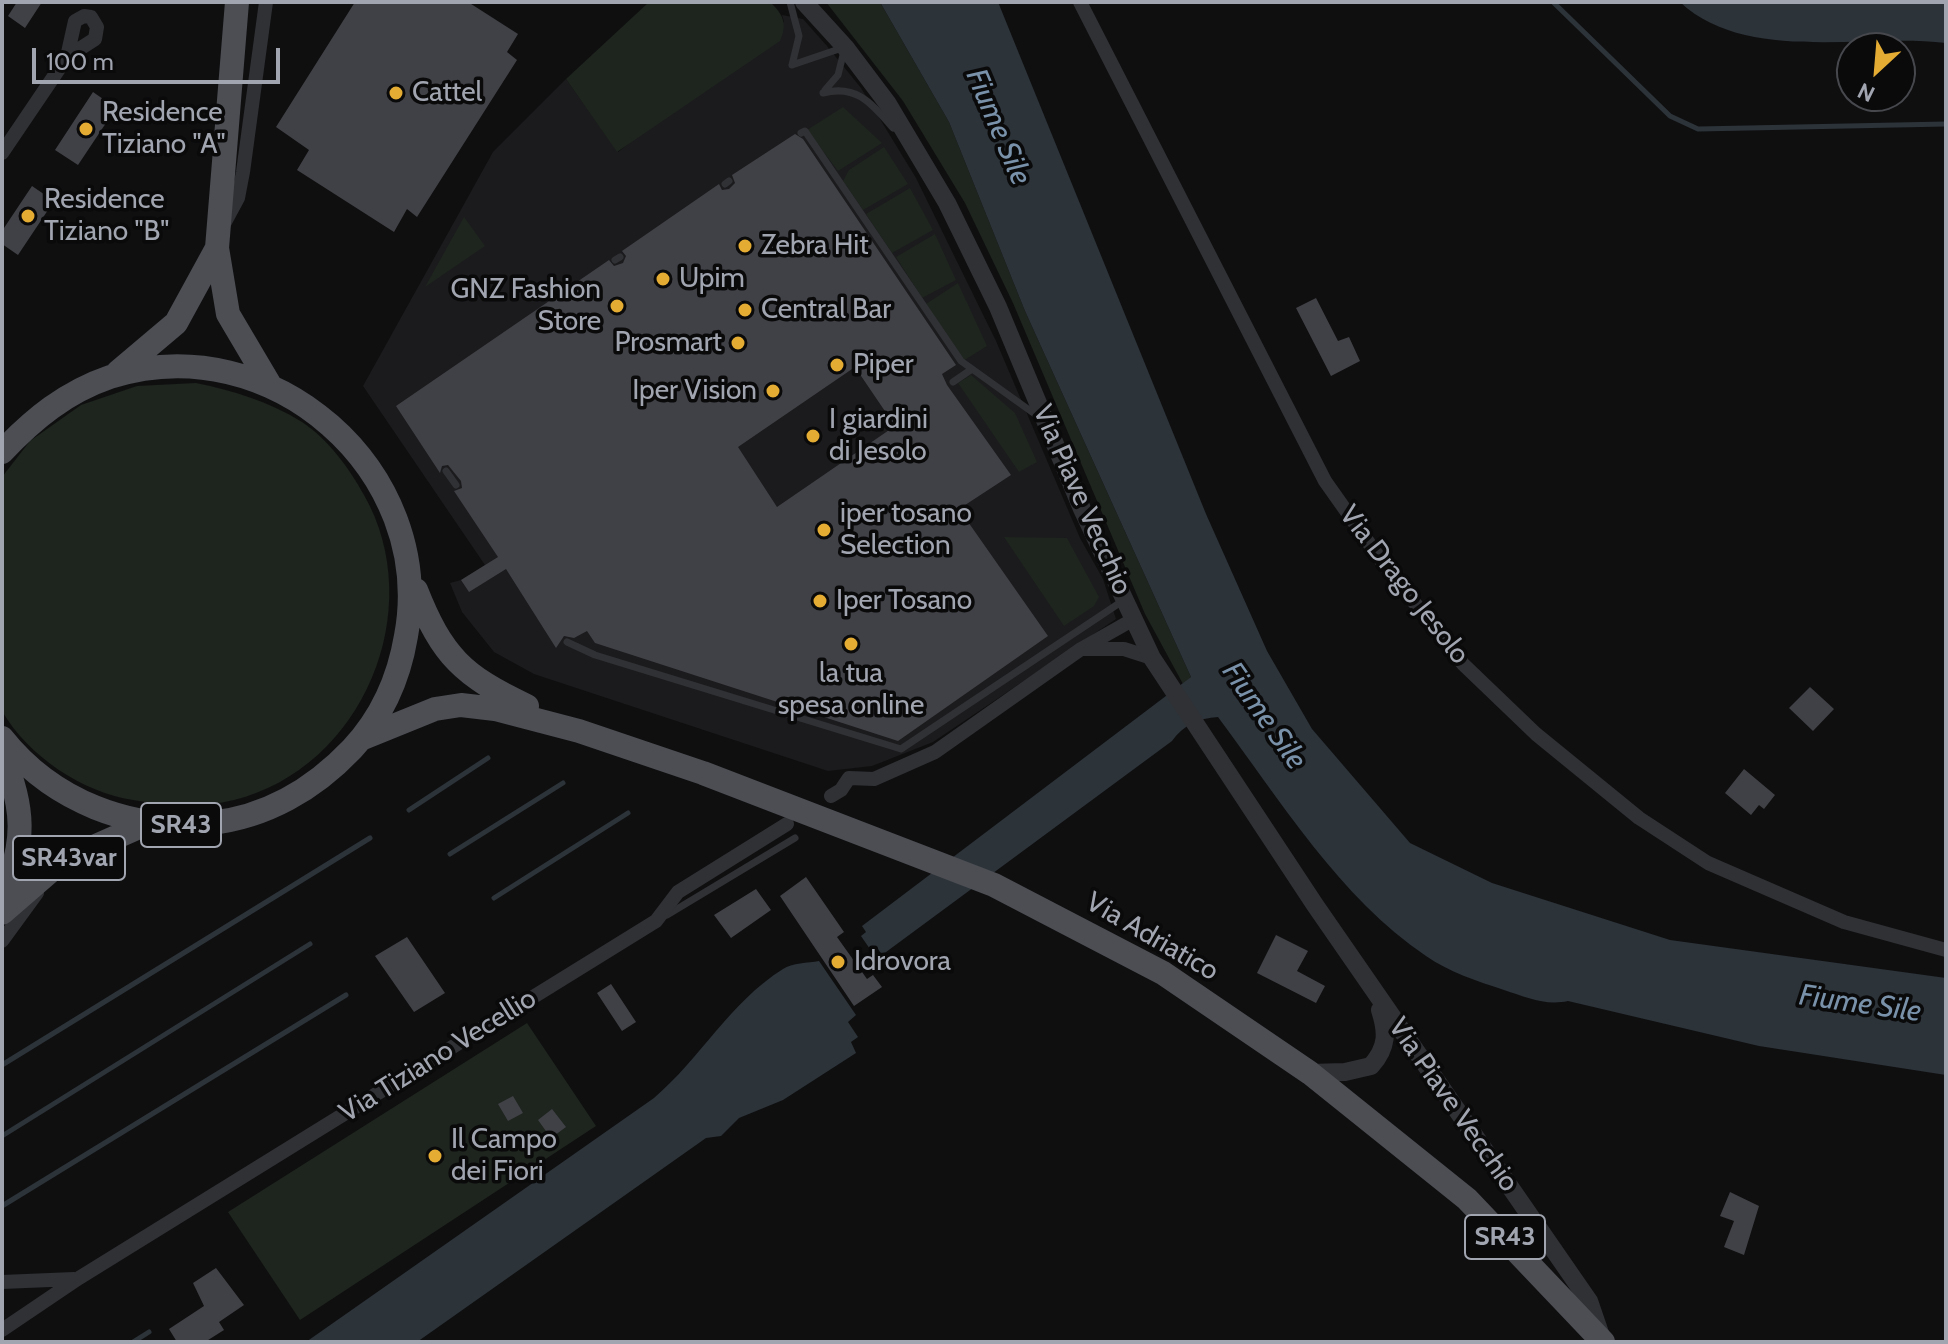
<!DOCTYPE html>
<html>
<head>
<meta charset="utf-8">
<style>
  body { margin:0 }
  #map { position:relative; width:1948px; height:1344px; overflow:hidden; background:#0f0f10; font-family:Cabin,sans-serif }
  canvas { display:block }
  .frame { position:absolute; inset:0; border:4px solid #a1a5b0; pointer-events:none }
  .north { position:absolute; left:1836px; top:32px; width:80px; height:80px; box-sizing:border-box; background:#0a0a0b; border:2px solid #46484d; border-radius:50%; rotate:206deg; font-size:22px; font-weight:700; line-height:32px; text-align:center; color:#a1a5b0 }
  .north::after { content:''; display:block; margin:auto; width:28px; height:36px; background:#e4ac33; clip-path:polygon(50% 0,100% 100%,50% 72%,0 100%) }
  .scale { position:absolute; left:32px; top:48px; width:248px; height:36px; box-sizing:border-box; border:4px solid #a1a5b0; border-top:0; padding-left:10px; font-size:24px; line-height:28px; white-space:nowrap; color:#a1a5b0; -webkit-text-stroke:6px #0a0a0b; paint-order:stroke }
</style>
</head>
<body>
<div id="map">
<canvas width="1948" height="1344"></canvas>
<div class="frame"></div>
<div class="north">N</div>
<div class="scale">100 m</div>
</div>
<script>
const ctx = document.querySelector('canvas').getContext('2d');
ctx.lineJoin = 'round';
function fill(path, color) { ctx.fillStyle = color; ctx.fill(path, 'evenodd'); }
function strokePath(path, color, width, dash) { ctx.strokeStyle = color; ctx.lineWidth = width; ctx.lineCap = dash ? 'butt' : 'round'; ctx.setLineDash(dash || []); ctx.stroke(path); }
function write(font, color, halo, rows, align = 'center') {
  ctx.font = font + ' Cabin,sans-serif'; ctx.lineWidth = 7; ctx.setLineDash([]); ctx.textBaseline = 'middle'; ctx.strokeStyle = halo; ctx.fillStyle = color; for (const [text, x, y, turn = 0] of rows) {
    ctx.save(); ctx.translate(x, y); ctx.rotate((+turn || 0) * Math.PI / 180); ctx.textAlign = isNaN(turn) ? turn : align; if (halo) ctx.strokeText(text, 0, 0); ctx.fillText(text, 0, 0); ctx.restore();
  }
}
const built = new Path2D(`
  M 782,15 L 803,19 L 827,46 L 861,88 L 916,178 L 996,341 L 1080,538 L 1103,579 L 1116,619 L 933,742 L 872,766 L 828,771 L 534,674 L 494,652 L 462,612 L 450,583 L 461,580 L 485,565 L 363,386 L 493,152 L 566,79 L 618,152 L 784,22 Z`);
const green = new Path2D(`
  M 649,2 L 770,2 C 783,14 788,24 780,41 L 617,152 L 566,79 Z
  M 826,2 L 880,2 L 949,122 L 1025,311 L 1191,677 L 1183,684 L 1145,614 L 1013,303 L 965,203 L 903,101 Z
  M 843,107 L 882,143 L 838,171 L 807,130 Z
  M 884,147 L 908,184 L 863,210 L 843,181 L 849,170 Z
  M 910,188 L 933,230 L 892,253 L 866,214 Z
  M 464,217 L 485,246 L 425,287 Z
  M 935,234 L 956,280 L 922,298 L 896,257 Z
  M 958,283 L 987,346 L 963,361 L 926,304 Z
  M 971,375 L 1015,413 L 1037,462 L 1019,472 L 958,383 Z
  M 196,383 C 234,391 268,401 302,422 C 329,440 349,468 364,495 C 429,609 363,768 234,800 C 200,808 167,806 133,800 C 82,792 28,756 2,711 L 2,477 L 30,441 L 81,405 L 137,386 Z
  M 1004,537 L 1067,538 L 1099,597 L 1094,606 L 1064,626 Z
  M 527,1023 L 596,1126 L 300,1320 L 228,1212 Z`);
const water = new Path2D(`
  M 880,2 L 998,2 L 1206,514 L 1267,651 L 1312,729 L 1410,843 L 1492,883 L 1670,940 L 1946,978 L 1946,1075 L 1759,1046 L 1568,1001 C 1545,1006 1526,997 1504,990 C 1477,981 1449,972 1426,956 C 1339,897 1280,800 1218,717 C 1199,718 1183,725 1172,741 L 882,955 L 878,949 L 872,952 L 861,936 L 866,932 L 862,926 L 1191,677 L 1025,311 L 949,122 Z
  M 1680,2 L 1946,2 L 1946,43 C 1864,33 1746,64 1680,2 Z
  M 819,961 L 856,1015 L 848,1022 L 858,1037 L 851,1042 L 856,1053 L 783,1100 L 739,1118 L 721,1136 L 706,1138 L 417,1342 L 306,1342 L 654,1098 C 701,1058 729,1003 783,969 C 792,963 808,963 819,961 Z`);
const stream = new Path2D(`
  M 1553,2 L 1670,116 L 1698,129 L 1946,124
  M 409,810 L 488,758
  M 450,854 L 563,783
  M 494,898 L 628,813
  M 2,1065 L 370,838
  M 2,1136 L 310,944
  M 2,1206 L 346,995
  M 133,1342 L 149,1332`);
const building = new Path2D(`
  M 17,2 L 42,2 L 25,28 L 8,16 Z
  M 355,2 L 468,2 L 518,34 L 507,52 L 517,60 L 417,217 L 407,209 L 394,232 L 297,170 L 309,150 L 276,127 Z
  M 93,92 L 116,108 L 78,165 L 55,150 Z
  M 795,134 L 803,139 L 956,365 L 942,374 L 947,385 L 1011,475 L 959,509 L 1048,636 L 898,741 L 595,643 L 587,631 L 574,638 L 564,636 L 556,648 L 506,569 L 469,592 L 461,580 L 498,557 L 454,491 L 462,488 L 461,481 L 448,465 L 442,466 L 440,473 L 396,406 L 609,260 L 614,266 L 623,263 L 626,256 L 622,251 L 719,184 L 722,190 L 729,189 L 735,183 L 732,175 ZM 855,367 L 895,426 L 777,507 L 738,447 Z
  M 32,186 L 54,201 L 18,255 L 2,244 L 2,231 Z
  M 1316,298 L 1338,341 L 1349,337 L 1360,361 L 1331,376 L 1296,308 Z
  M 1810,687 L 1834,709 L 1813,731 L 1789,708 Z
  M 1744,769 L 1775,795 L 1764,809 L 1759,805 L 1751,815 L 1725,793 Z
  M 806,877 L 844,932 L 837,937 L 867,979 L 873,975 L 882,987 L 854,1006 L 780,896 Z
  M 756,889 L 771,910 L 731,938 L 714,915 Z
  M 1276,935 L 1308,951 L 1297,971 L 1325,986 L 1316,1003 L 1257,973 Z
  M 407,937 L 445,993 L 414,1012 L 375,956 Z
  M 611,984 L 636,1022 L 622,1031 L 597,993 Z
  M 513,1096 L 523,1113 L 508,1121 L 498,1104 Z
  M 552,1109 L 566,1127 L 551,1138 L 538,1120 Z
  M 1730,1192 L 1759,1206 L 1744,1255 L 1724,1247 L 1734,1221 L 1720,1216 Z
  M 216,1268 L 244,1305 L 219,1322 L 224,1330 L 205,1342 L 177,1342 L 169,1329 L 204,1306 L 193,1283 Z`);
const service = new Path2D(`
  M 790,2 L 799,36 L 792,65
  M 792,65 L 845,47 L 838,75 L 825,90
  M 823,93 C 857,84 872,104 893,128
  M 801,133 L 805,131 L 961,361 L 1039,417
  M 725,184 L 729,181
  M 615,260 L 620,257
  M 953,382 L 972,369
  M 446,471 L 456,485
  M 567,642 L 595,655 L 901,749 L 1124,600
  M 667,915 L 795,838`);
const minor = new Path2D(`
  M 1080,2 L 1325,481 L 1383,563 L 1463,664 L 1536,734 L 1639,818 L 1708,863 L 1844,922 L 1946,950
  M 2,153 L 67,57 L 95,39 L 97,27 L 91,17 L 84,16 L 75,21 L 67,57
  M 224,224 L 238,198 L 243,172 L 266,2
  M 1134,619 L 1081,649 L 1124,649 L 1152,658
  M 831,796 L 841,790 L 849,778 L 874,779 L 935,752 L 1081,649
  M 2,941 L 37,893
  M 2,1282 L 74,1279
  M 2,1330 L 79,1278 L 656,921 L 678,892 L 787,824`);
const tertiary = new Path2D(`
  M 804,2 L 845,47 L 888,104 L 947,203 L 998,307 L 1082,509 L 1152,658 L 1315,905 L 1589,1301 L 1601,1336
  M 1310,1073 L 1345,1072 L 1371,1066 C 1388,1047 1387,1032 1380,1010`);
const primary = new Path2D(`
  M 237,2 L 217,248 L 228,314 L 270,385
  M 118,372 L 176,323 L 217,248
  M 2,452 C 33,419 66,392 110,377 C 271,325 437,471 406,636 C 399,678 381,718 352,749 C 314,789 266,817 211,823 C 131,832 52,801 2,738
  M 416,590 C 442,656 463,676 527,706
  M 361,739 L 435,709 L 461,705 L 495,709 L 579,731 L 703,773 L 994,885 L 1163,973 L 1310,1073 L 1467,1199 L 1603,1342
  M 2,754 C 25,808 26,843 2,898
  M 2,913 L 62,861 L 148,823`);
const markers = [
  [396,93,8,"#e4ac33"],
  [86,129,8,"#e4ac33"],
  [28,216,8,"#e4ac33"],
  [745,246,8,"#e4ac33"],
  [663,279,8,"#e4ac33"],
  [617,306,8,"#e4ac33"],
  [745,310,8,"#e4ac33"],
  [738,343,8,"#e4ac33"],
  [837,365,8,"#e4ac33"],
  [773,391,8,"#e4ac33"],
  [813,436,8,"#e4ac33"],
  [824,530,8,"#e4ac33"],
  [820,601,8,"#e4ac33"],
  [851,644,8,"#e4ac33"],
  [838,962,8,"#e4ac33"],
  [435,1156,8,"#e4ac33"]
];
const shields = [
  [181,825,80],
  [69,858,112],
  [1505,1237,80]
];
const shieldNames = [
  ["SR43",181,825],
  ["SR43var",69,858],
  ["SR43",1505,1237]
];
const poiNames = [
  ["Cattel",412,93],
  ["Residence",102,113],
  ["Tiziano \"A\"",102,145],
  ["Residence",44,200],
  ["Tiziano \"B\"",44,232],
  ["Zebra Hit",761,246],
  ["Upim",679,279],
  ["GNZ Fashion",601,290,"right"],
  ["Store",601,322,"right"],
  ["Central Bar",761,310],
  ["Prosmart",722,343,"right"],
  ["Piper",853,365],
  ["Iper Vision",757,391,"right"],
  ["I giardini",829,420],
  ["di Jesolo",829,452],
  ["iper tosano",840,514],
  ["Selection",840,546],
  ["Iper Tosano",836,601],
  ["la tua",851,674,"center"],
  ["spesa online",851,706,"center"],
  ["Idrovora",854,962],
  ["Il Campo",451,1140],
  ["dei Fiori",451,1172]
];
const streetNames = [
  ["Via Piave Vecchio",1082,500,66],
  ["Via Drago Jesolo",1404,585,52],
  ["Via Adriatico",1152,937,30],
  ["Via Tiziano Vecellio",438,1056,-32],
  ["Via Piave Vecchio",1453,1105,55]
];
const waterNames = [
  ["Fiume Sile",998,127,67],
  ["Fiume Sile",1264,716,55],
  ["Fiume Sile",1860,1004,8]
];
fill(built, '#1b1b1d');
fill(green, '#1e241e');
fill(water, '#2c3339');
strokePath(stream, '#2c3339', 5);
fill(building, '#404146');
strokePath(service, '#303135', 7);
strokePath(minor, '#303135', 14);
strokePath(tertiary, '#303135', 18);
strokePath(primary, '#4c4e54', 24);
for (const [x, y, r, color] of markers) { const dot = new Path2D(); dot.arc(x, y, r, 0, 2 * Math.PI); ctx.fillStyle = color; ctx.fill(dot); strokePath(dot, '#0a0a0b', 3); }
for (const [x, y, w] of shields) { const box = new Path2D(); box.roundRect(x - w / 2, y - 22, w, 44, 6); ctx.fillStyle = '#0a0a0b'; ctx.fill(box); strokePath(box, '#a1a5b0', 2); }
write('bold 26px', '#a1a5b0', null, shieldNames);
write('28px', '#a1a5b0', '#0a0a0b', poiNames, 'left');
write('28px', '#a1a5b0', '#0a0a0b', streetNames);
write('italic 30px', '#7992aa', '#0a0a0b', waterNames);
</script>
</body>
</html>
